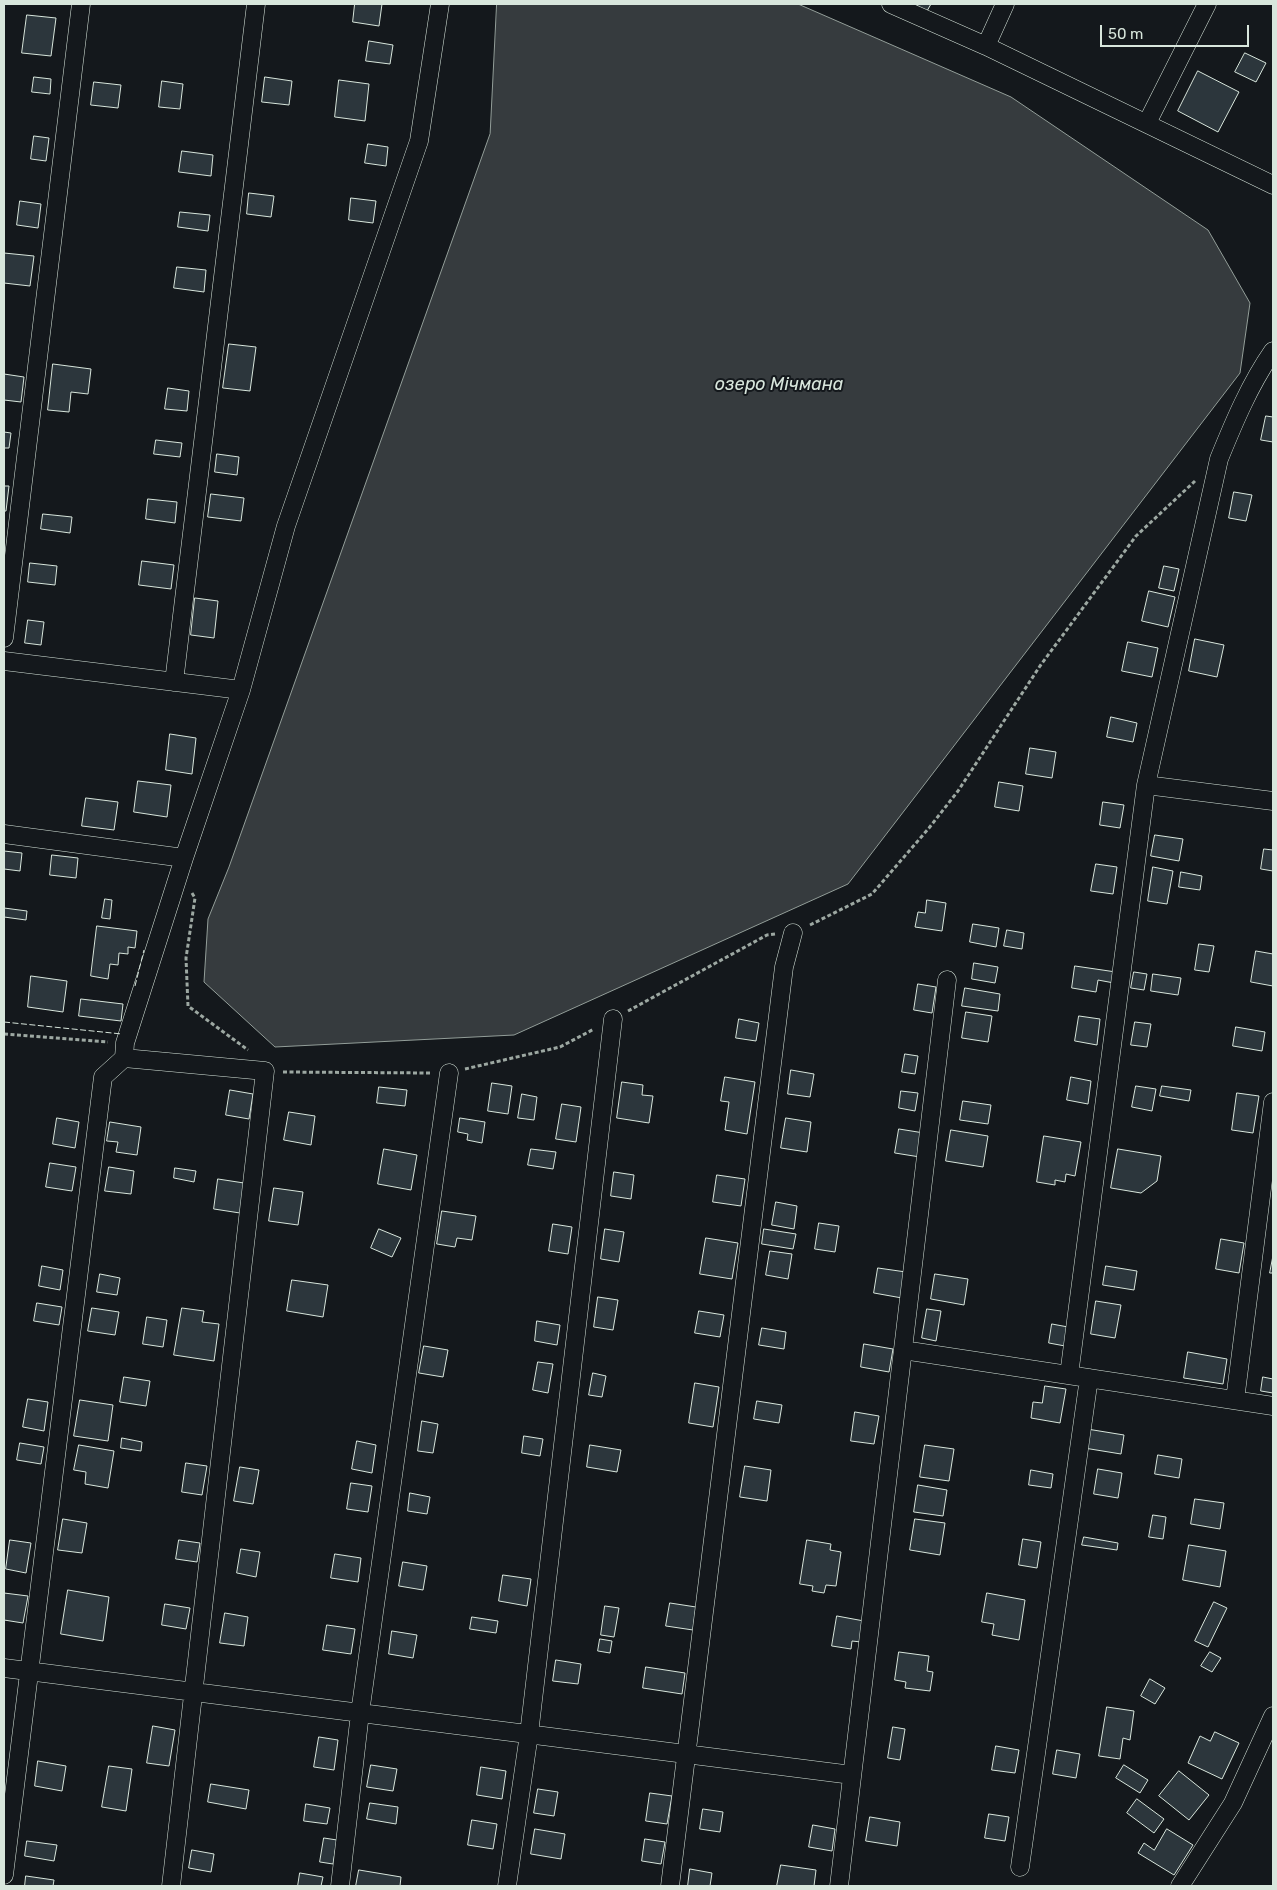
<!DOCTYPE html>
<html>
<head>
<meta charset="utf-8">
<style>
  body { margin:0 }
  #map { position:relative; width:1277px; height:1890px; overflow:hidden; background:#14181c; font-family:Rubik,sans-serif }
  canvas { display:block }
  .frame { position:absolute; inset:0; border:5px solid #d8e6dc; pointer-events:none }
  .scale { position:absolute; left:1100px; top:25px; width:149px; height:22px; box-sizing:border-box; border:2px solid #d8e6dc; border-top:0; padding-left:6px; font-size:15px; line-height:18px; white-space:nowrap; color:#d8e6dc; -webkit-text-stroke:4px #14181c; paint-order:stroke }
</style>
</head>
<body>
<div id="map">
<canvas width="1277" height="1890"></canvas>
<div class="frame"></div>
<div class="scale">50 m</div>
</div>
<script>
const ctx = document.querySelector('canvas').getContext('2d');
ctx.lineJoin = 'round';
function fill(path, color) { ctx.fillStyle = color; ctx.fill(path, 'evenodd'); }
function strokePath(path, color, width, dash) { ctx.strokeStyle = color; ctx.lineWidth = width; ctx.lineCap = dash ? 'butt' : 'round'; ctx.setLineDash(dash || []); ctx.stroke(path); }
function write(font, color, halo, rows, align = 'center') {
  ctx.font = font + ' Rubik,sans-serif'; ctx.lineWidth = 4; ctx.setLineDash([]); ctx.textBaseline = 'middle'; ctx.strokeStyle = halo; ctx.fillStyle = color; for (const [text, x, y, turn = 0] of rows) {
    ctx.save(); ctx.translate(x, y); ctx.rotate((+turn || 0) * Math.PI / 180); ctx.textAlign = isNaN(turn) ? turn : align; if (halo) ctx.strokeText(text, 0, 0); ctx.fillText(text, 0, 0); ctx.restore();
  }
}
const water = new Path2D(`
  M 497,4 L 798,4 L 1011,97 L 1208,230 L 1250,303 L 1240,373 L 848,884 L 514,1035 L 275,1047 L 204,982 L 208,919 L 229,867 L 490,134 Z`);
const building = new Path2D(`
  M 355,4 L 382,4 L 379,26 L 353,22 Z
  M 915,4 L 931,4 L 927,11 Z
  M 27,15 L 56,18 L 51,56 L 22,53 Z
  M 369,41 L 393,45 L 390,64 L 366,61 Z
  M 1245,53 L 1266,63 L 1256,82 L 1235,72 Z
  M 1198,71 L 1239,92 L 1218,132 L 1178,111 Z
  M 34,77 L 51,79 L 50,94 L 32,92 Z
  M 265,77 L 292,81 L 289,105 L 262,102 Z
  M 339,80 L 369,84 L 365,121 L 335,117 Z
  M 162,81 L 183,84 L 180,109 L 159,107 Z
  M 94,82 L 121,85 L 118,108 L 91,105 Z
  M 34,136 L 49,138 L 46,161 L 31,159 Z
  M 368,144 L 388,147 L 386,166 L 365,163 Z
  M 182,151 L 213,155 L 211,176 L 179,172 Z
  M 249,193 L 274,196 L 271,217 L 247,214 Z
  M 351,198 L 376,201 L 373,223 L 349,220 Z
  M 20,201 L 41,204 L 38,228 L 17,225 Z
  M 180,212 L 210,215 L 208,231 L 178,227 Z
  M 4,253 L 34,256 L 30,286 L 4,283 Z
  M 177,267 L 206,270 L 204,292 L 174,288 Z
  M 229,344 L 256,347 L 250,391 L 223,388 Z
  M 53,364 L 91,369 L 88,394 L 71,392 L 69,412 L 48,410 Z
  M 4,374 L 24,377 L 21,402 L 4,400 Z
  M 168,388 L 189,391 L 187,411 L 165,409 Z
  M 1266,416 L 1273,417 L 1273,442 L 1261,440 Z
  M 4,432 L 11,433 L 9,448 L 4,448 Z
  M 156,440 L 182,443 L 180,457 L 154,454 Z
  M 217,454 L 239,457 L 237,475 L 215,472 Z
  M 4,486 L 9,486 L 6,511 L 4,511 Z
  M 1234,492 L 1252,495 L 1246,521 L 1229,518 Z
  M 211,494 L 244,498 L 241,521 L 208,517 Z
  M 148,499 L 177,502 L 175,523 L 146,519 Z
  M 43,514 L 72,517 L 70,533 L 41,529 Z
  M 142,561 L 174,565 L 171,589 L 139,585 Z
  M 30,563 L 57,566 L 55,585 L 28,582 Z
  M 1164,566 L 1179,569 L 1174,591 L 1159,588 Z
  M 1149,591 L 1175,597 L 1168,627 L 1142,621 Z
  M 195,598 L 218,601 L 214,638 L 191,635 Z
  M 28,620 L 44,622 L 41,645 L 25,643 Z
  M 1195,639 L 1224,645 L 1217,677 L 1189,671 Z
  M 1128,642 L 1158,648 L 1152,677 L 1122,671 Z
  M 1111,717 L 1137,723 L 1133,742 L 1107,737 Z
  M 170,734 L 196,738 L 192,774 L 166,770 Z
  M 1030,748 L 1056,752 L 1052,778 L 1026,774 Z
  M 138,781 L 171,785 L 167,817 L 134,812 Z
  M 999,782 L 1023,786 L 1019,811 L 995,807 Z
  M 86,798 L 118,802 L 114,830 L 82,826 Z
  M 1103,802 L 1124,805 L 1120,828 L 1100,825 Z
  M 1155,835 L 1183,839 L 1179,861 L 1151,856 Z
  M 1264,849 L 1273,850 L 1273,871 L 1261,869 Z
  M 4,851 L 22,853 L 20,871 L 4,869 Z
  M 52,855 L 78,858 L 76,878 L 50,875 Z
  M 1096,864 L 1117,867 L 1113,894 L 1091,891 Z
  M 1153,867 L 1173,871 L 1167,904 L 1148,901 Z
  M 1181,872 L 1202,876 L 1200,890 L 1179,887 Z
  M 105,899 L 112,900 L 110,919 L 102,918 Z
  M 927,900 L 946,903 L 942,931 L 915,927 L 918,912 L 925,913 Z
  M 4,908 L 27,911 L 26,920 L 4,917 Z
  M 973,924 L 999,928 L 996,947 L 970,942 Z
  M 97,926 L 137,931 L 135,948 L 128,947 L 128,954 L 119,953 L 118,965 L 110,964 L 108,979 L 91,976 Z
  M 1007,930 L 1024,933 L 1022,949 L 1004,946 Z
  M 1199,944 L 1214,946 L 1209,972 L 1195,970 Z
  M 1256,951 L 1273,954 L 1273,986 L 1251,982 Z
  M 974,963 L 998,967 L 995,983 L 972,979 Z
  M 1075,966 L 1116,972 L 1114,983 L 1098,980 L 1096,992 L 1072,988 Z
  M 1134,972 L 1147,974 L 1144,990 L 1131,988 Z
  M 1153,974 L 1181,978 L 1178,995 L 1151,991 Z
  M 31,976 L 67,981 L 63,1012 L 28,1007 Z
  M 918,984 L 936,987 L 932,1013 L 914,1010 Z
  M 965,988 L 1000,994 L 998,1011 L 962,1006 Z
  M 81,999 L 123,1004 L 121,1021 L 79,1016 Z
  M 966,1012 L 992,1016 L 988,1042 L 962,1038 Z
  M 1079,1016 L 1100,1019 L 1097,1045 L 1075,1041 Z
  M 739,1019 L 759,1023 L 756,1041 L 736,1038 Z
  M 1135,1022 L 1151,1024 L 1147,1047 L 1131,1045 Z
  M 1236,1027 L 1265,1032 L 1262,1051 L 1233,1046 Z
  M 905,1054 L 918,1056 L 915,1074 L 902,1072 Z
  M 791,1070 L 814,1074 L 810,1097 L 788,1094 Z
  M 725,1077 L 755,1082 L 747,1134 L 725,1130 L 729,1102 L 721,1101 Z
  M 1071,1077 L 1091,1081 L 1088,1104 L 1067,1100 Z
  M 622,1082 L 643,1085 L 642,1095 L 653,1096 L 649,1123 L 617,1118 Z
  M 492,1083 L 512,1086 L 508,1114 L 488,1111 Z
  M 1136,1086 L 1156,1089 L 1152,1111 L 1132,1107 Z
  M 1162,1086 L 1191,1090 L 1189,1101 L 1160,1096 Z
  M 379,1087 L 407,1090 L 405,1106 L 377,1103 Z
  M 230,1090 L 253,1094 L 249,1119 L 226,1115 Z
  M 901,1091 L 918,1093 L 915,1111 L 899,1108 Z
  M 1237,1093 L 1259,1096 L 1253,1133 L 1232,1130 Z
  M 522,1094 L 537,1097 L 534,1120 L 518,1118 Z
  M 963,1101 L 991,1105 L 988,1124 L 960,1120 Z
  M 562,1104 L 581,1107 L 576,1142 L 556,1139 Z
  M 289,1112 L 315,1116 L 311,1145 L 284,1140 Z
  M 57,1118 L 79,1122 L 75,1148 L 53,1144 Z
  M 460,1118 L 485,1122 L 482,1143 L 467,1140 L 468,1134 L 458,1132 Z
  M 786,1118 L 811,1122 L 807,1152 L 781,1148 Z
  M 110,1122 L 141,1127 L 137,1155 L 116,1152 L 118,1142 L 107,1141 Z
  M 899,1129 L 924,1133 L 920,1157 L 895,1153 Z
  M 951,1130 L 988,1136 L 983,1167 L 946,1161 Z
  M 1044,1136 L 1081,1142 L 1075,1176 L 1066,1174 L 1065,1182 L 1055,1180 L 1055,1185 L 1037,1182 Z
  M 384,1149 L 417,1155 L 411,1190 L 378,1184 Z
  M 531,1149 L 556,1152 L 553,1169 L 528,1165 Z
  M 1118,1149 L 1161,1156 L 1157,1181 L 1141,1193 L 1111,1188 Z
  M 50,1163 L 76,1167 L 72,1191 L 46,1187 Z
  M 109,1167 L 134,1171 L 131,1194 L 105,1191 Z
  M 175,1168 L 196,1171 L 194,1182 L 174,1178 Z
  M 614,1172 L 634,1175 L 631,1199 L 611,1196 Z
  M 717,1175 L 745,1179 L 741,1206 L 713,1202 Z
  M 218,1179 L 244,1183 L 240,1213 L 214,1209 Z
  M 274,1188 L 303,1192 L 298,1225 L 269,1221 Z
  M 776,1202 L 797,1206 L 794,1229 L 772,1225 Z
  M 442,1211 L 476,1216 L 472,1240 L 457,1238 L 455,1247 L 437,1244 Z
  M 819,1223 L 839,1226 L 835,1252 L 815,1249 Z
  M 553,1224 L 572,1227 L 568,1254 L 549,1251 Z
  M 379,1229 L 401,1238 L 392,1257 L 371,1248 Z
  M 605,1229 L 624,1232 L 619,1262 L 601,1259 Z
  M 764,1229 L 796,1234 L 793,1249 L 762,1244 Z
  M 706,1238 L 738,1243 L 732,1279 L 700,1274 Z
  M 1221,1239 L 1244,1243 L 1239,1273 L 1216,1269 Z
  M 770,1251 L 792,1254 L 788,1279 L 766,1275 Z
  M 1273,1256 L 1273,1273 L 1270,1273 Z
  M 42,1266 L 63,1270 L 60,1290 L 39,1286 Z
  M 1106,1266 L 1137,1271 L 1134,1290 L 1103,1285 Z
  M 878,1268 L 906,1272 L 902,1298 L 874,1293 Z
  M 100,1274 L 120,1278 L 117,1295 L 97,1292 Z
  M 935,1274 L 968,1279 L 964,1305 L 931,1299 Z
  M 292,1280 L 328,1285 L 323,1317 L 287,1311 Z
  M 598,1297 L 618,1300 L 613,1330 L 594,1327 Z
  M 1096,1301 L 1121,1305 L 1115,1338 L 1091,1334 Z
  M 37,1303 L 62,1307 L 59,1325 L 34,1321 Z
  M 92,1308 L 119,1312 L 115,1335 L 88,1331 Z
  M 182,1308 L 204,1311 L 202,1322 L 219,1324 L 214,1361 L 174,1355 Z
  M 927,1309 L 941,1311 L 936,1341 L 922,1338 Z
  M 699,1311 L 724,1315 L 720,1337 L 695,1333 Z
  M 147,1317 L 167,1320 L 163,1347 L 143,1344 Z
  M 537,1321 L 560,1325 L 557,1345 L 535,1341 Z
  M 1052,1324 L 1068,1327 L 1065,1346 L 1049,1343 Z
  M 762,1328 L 786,1332 L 784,1349 L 759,1345 Z
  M 864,1344 L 893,1349 L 889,1372 L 861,1367 Z
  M 424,1346 L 448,1350 L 443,1377 L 419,1373 Z
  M 1188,1352 L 1227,1359 L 1223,1384 L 1184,1378 Z
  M 538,1362 L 553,1364 L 548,1393 L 533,1390 Z
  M 593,1373 L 606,1376 L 602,1397 L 589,1395 Z
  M 124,1377 L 150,1381 L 146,1406 L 120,1402 Z
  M 1263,1377 L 1273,1379 L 1273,1393 L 1261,1391 Z
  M 695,1383 L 719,1387 L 713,1427 L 689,1423 Z
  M 1045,1386 L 1066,1389 L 1060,1423 L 1031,1418 L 1033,1402 L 1042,1403 Z
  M 28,1399 L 48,1402 L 44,1431 L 23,1427 Z
  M 80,1400 L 113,1405 L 108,1441 L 74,1436 Z
  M 757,1401 L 782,1405 L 779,1423 L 754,1419 Z
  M 855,1412 L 879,1416 L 874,1444 L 851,1441 Z
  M 422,1421 L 438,1424 L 433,1453 L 418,1451 Z
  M 1087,1429 L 1124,1435 L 1121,1454 L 1084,1448 Z
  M 524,1436 L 543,1439 L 540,1456 L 522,1453 Z
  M 122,1438 L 142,1442 L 141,1451 L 121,1448 Z
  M 357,1441 L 376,1445 L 372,1473 L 352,1469 Z
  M 20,1443 L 44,1447 L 41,1464 L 17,1460 Z
  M 79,1445 L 114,1451 L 108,1488 L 85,1484 L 86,1472 L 74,1470 Z
  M 590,1445 L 621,1450 L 617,1472 L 587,1467 Z
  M 925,1445 L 954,1449 L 949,1481 L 920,1477 Z
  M 1158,1455 L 1182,1459 L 1179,1478 L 1155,1474 Z
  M 186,1463 L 207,1466 L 202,1495 L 182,1492 Z
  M 745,1466 L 771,1470 L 767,1501 L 740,1497 Z
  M 240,1467 L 259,1470 L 253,1504 L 234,1501 Z
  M 1098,1469 L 1122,1473 L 1118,1498 L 1094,1494 Z
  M 1031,1470 L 1053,1474 L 1051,1488 L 1029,1485 Z
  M 351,1483 L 372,1486 L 368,1512 L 347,1509 Z
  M 918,1485 L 947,1490 L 943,1516 L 914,1512 Z
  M 410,1493 L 430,1497 L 427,1514 L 408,1511 Z
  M 1195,1499 L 1224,1503 L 1220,1529 L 1191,1524 Z
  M 1153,1515 L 1166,1517 L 1163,1539 L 1149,1537 Z
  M 63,1519 L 87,1523 L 82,1553 L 58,1550 Z
  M 915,1519 L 945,1523 L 940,1555 L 910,1550 Z
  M 1084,1537 L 1118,1543 L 1117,1550 L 1082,1545 Z
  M 1023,1539 L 1041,1542 L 1037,1568 L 1019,1565 Z
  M 10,1540 L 31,1543 L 26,1573 L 6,1569 Z
  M 179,1540 L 200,1543 L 197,1562 L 176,1559 Z
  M 807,1540 L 831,1544 L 830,1550 L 841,1552 L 836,1586 L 826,1585 L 824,1593 L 812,1591 L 813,1586 L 800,1584 Z
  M 1189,1545 L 1226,1551 L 1220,1587 L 1183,1580 Z
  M 241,1549 L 260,1552 L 256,1577 L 237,1573 Z
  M 335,1554 L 361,1558 L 358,1582 L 331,1578 Z
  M 403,1562 L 427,1566 L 423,1590 L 399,1586 Z
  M 503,1575 L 531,1579 L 527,1606 L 499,1601 Z
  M 68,1590 L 109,1597 L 103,1641 L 61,1634 Z
  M 4,1593 L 28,1596 L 23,1623 L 4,1620 Z
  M 987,1593 L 1025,1600 L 1019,1640 L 992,1635 L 994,1624 L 982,1622 Z
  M 1214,1602 L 1227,1608 L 1208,1647 L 1195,1641 Z
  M 670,1603 L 696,1607 L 693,1630 L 666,1626 Z
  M 165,1604 L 190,1608 L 186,1629 L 162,1625 Z
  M 605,1606 L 619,1608 L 614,1637 L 601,1635 Z
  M 225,1613 L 248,1617 L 244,1646 L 220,1643 Z
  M 837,1616 L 864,1621 L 861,1642 L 852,1641 L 851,1649 L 832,1646 Z
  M 472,1617 L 498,1621 L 496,1633 L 470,1629 Z
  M 327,1625 L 355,1629 L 351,1654 L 323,1650 Z
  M 392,1631 L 417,1635 L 413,1658 L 389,1654 Z
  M 600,1639 L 612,1641 L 610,1653 L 598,1651 Z
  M 899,1652 L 929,1656 L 927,1671 L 933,1672 L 930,1691 L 905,1688 L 906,1682 L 895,1680 Z
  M 1210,1652 L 1221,1658 L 1212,1672 L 1201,1666 Z
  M 556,1660 L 581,1664 L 578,1684 L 553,1681 Z
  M 646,1667 L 685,1673 L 682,1694 L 643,1688 Z
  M 1150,1679 L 1165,1688 L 1155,1704 L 1141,1696 Z
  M 1107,1707 L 1134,1711 L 1130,1740 L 1123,1738 L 1120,1759 L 1099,1756 Z
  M 153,1726 L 175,1730 L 169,1766 L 147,1763 Z
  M 893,1727 L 905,1729 L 900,1760 L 888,1758 Z
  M 1215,1732 L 1239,1743 L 1222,1779 L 1188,1763 L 1200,1736 L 1210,1741 Z
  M 319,1737 L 338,1740 L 334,1770 L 314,1767 Z
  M 996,1746 L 1019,1750 L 1015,1773 L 992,1770 Z
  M 1057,1750 L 1080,1754 L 1076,1778 L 1053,1774 Z
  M 38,1761 L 66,1766 L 62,1791 L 35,1786 Z
  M 371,1765 L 397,1769 L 393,1791 L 367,1787 Z
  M 1124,1765 L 1148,1780 L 1140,1793 L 1116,1778 Z
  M 109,1766 L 132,1769 L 126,1811 L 102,1807 Z
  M 481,1767 L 506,1771 L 502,1799 L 477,1795 Z
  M 1179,1771 L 1209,1795 L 1189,1820 L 1159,1796 Z
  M 211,1784 L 249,1790 L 246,1809 L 208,1802 Z
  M 538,1789 L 558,1792 L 554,1816 L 534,1813 Z
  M 650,1793 L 672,1796 L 667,1824 L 646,1821 Z
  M 1137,1799 L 1164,1819 L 1154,1833 L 1127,1813 Z
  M 370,1803 L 398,1807 L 396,1824 L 367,1819 Z
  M 306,1804 L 330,1808 L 327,1824 L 304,1821 Z
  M 703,1809 L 723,1812 L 720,1832 L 700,1829 Z
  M 989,1814 L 1009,1817 L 1005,1841 L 985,1838 Z
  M 870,1817 L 900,1822 L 897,1846 L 866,1841 Z
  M 472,1820 L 497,1824 L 493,1849 L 468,1845 Z
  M 813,1825 L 835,1829 L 832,1851 L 809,1847 Z
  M 535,1829 L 565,1834 L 561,1859 L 531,1854 Z
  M 1167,1829 L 1193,1845 L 1174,1875 L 1138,1853 L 1144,1843 L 1154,1850 Z
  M 324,1838 L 337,1840 L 333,1864 L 320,1862 Z
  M 645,1839 L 665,1842 L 661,1864 L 642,1861 Z
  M 27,1841 L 57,1845 L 54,1861 L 25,1856 Z
  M 192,1850 L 214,1854 L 211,1872 L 189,1868 Z
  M 781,1865 L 816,1870 L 814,1886 L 777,1886 Z
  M 690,1869 L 712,1873 L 710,1886 L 688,1886 Z
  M 359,1870 L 401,1877 L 400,1886 L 356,1886 Z
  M 300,1873 L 323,1877 L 321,1886 L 298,1886 Z
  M 26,1876 L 54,1880 L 53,1886 L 25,1886 Z`);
const path = new Path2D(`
  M 192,893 L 195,898 L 186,958 L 188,1006 L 248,1050
  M 810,925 L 872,894 L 929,828 L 958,791 L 1040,666 L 1136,536 L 1195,481
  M 628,1011 L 767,935 L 775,934
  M 4,1034 L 108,1042
  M 465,1069 L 560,1047 L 594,1029
  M 283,1072 L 431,1073`);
const minor = new Path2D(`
  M 891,4 L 986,46 L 1273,185
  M 986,46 L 1005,4
  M 1147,123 L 1207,4
  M 4,638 L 81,4
  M 4,661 L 241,690
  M 174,682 L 256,4
  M 1146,785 L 1273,801
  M 4,834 L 184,858
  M 124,1058 L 265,1071 L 171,1886
  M 903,1350 L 1273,1406
  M 1069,1375 L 1146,785 L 1219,459 C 1234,422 1250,384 1273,351
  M 1235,1400 L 1273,1102
  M 4,1668 L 852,1775
  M 1020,1867 L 1089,1378
  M 4,1875 L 103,1077 L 124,1058 L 125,1043 L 184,858 L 241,690 L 286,526 L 419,141 L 440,4
  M 340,1886 L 360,1713 L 449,1073
  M 507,1886 L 529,1734 L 613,1019
  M 670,1886 L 784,967 L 793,933
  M 839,1886 L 947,980
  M 1180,1886 L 1233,1803 L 1273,1716`);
const fence = new Path2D(`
  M 135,986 L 144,950
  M 4,1022 L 122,1034`);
const waterNames = [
  ["озеро Мічмана",779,385]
];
fill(water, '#363b3e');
strokePath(water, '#939e99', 1);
fill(building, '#2c363c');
strokePath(building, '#d8e6dc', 1);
strokePath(minor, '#d8e6dc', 19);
strokePath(path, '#9da8a2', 3, [4, 2.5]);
strokePath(minor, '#14181c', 18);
strokePath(fence, '#d8e6dc', 1, [6, 2.5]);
write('italic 18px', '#d8e6dc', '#14181c', waterNames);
</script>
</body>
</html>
